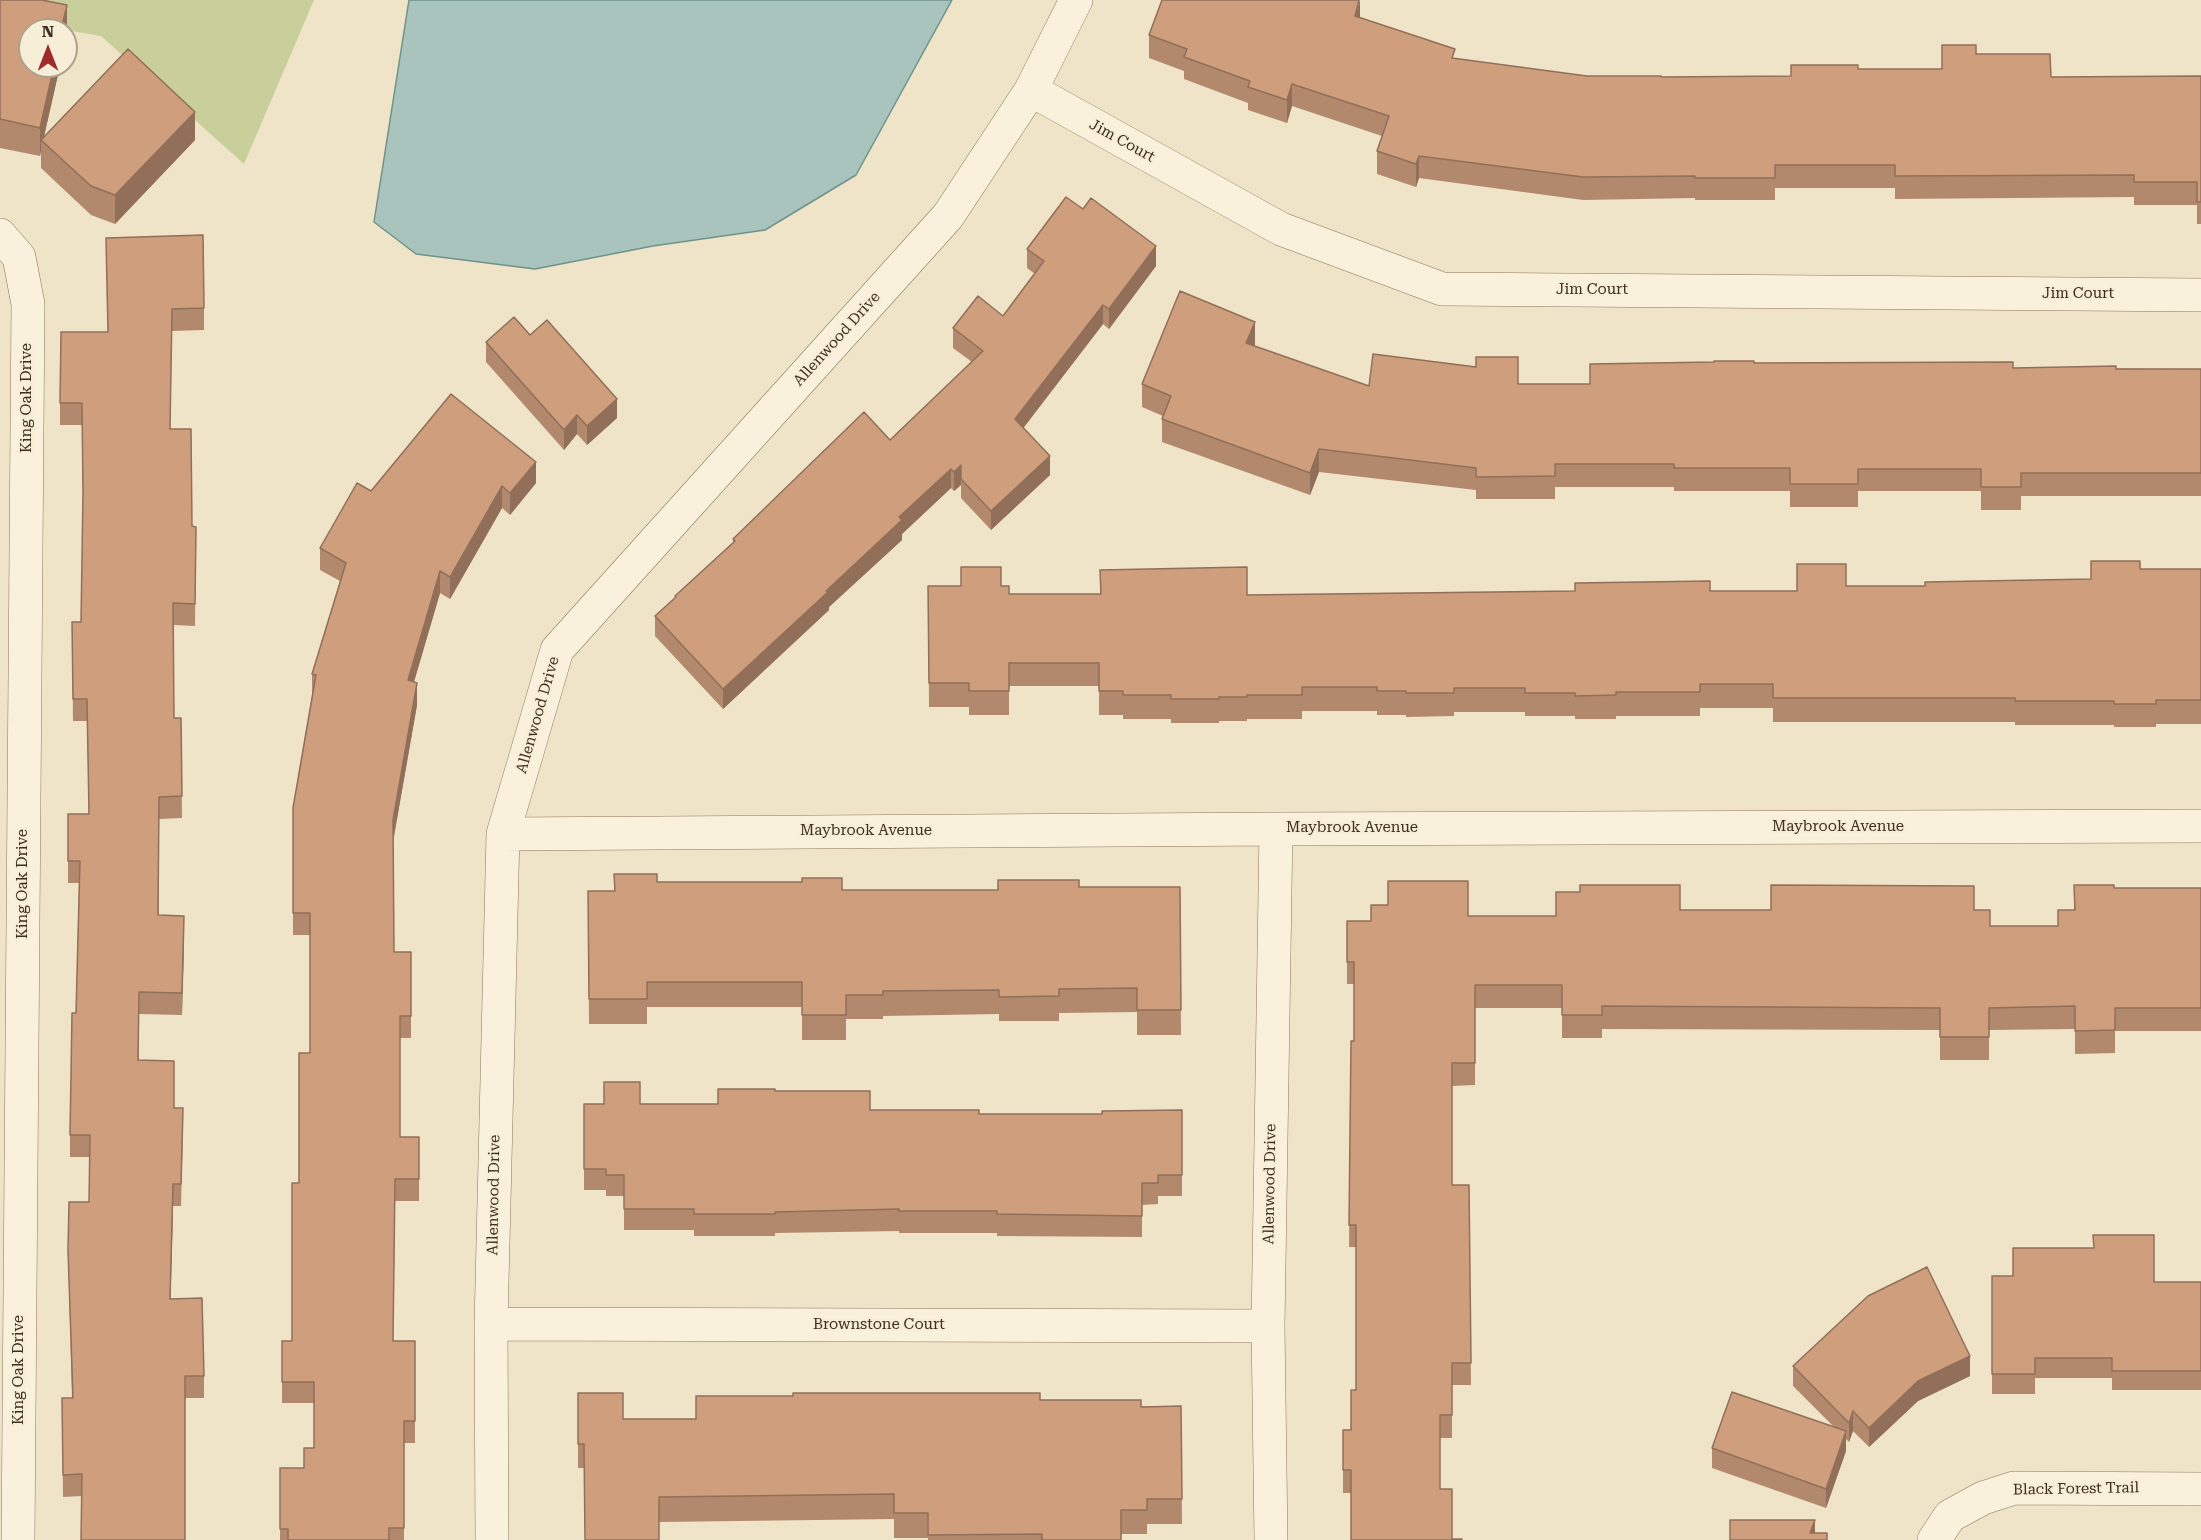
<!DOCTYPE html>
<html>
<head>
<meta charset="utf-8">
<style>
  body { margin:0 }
  #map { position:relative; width:2201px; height:1540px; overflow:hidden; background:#f0e4c8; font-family:"Roboto Serif",serif }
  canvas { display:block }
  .north { position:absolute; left:18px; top:18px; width:60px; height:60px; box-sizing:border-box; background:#f7eed8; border:2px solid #ada18e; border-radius:50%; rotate:0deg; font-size:16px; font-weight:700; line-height:24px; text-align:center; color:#3d2e20 }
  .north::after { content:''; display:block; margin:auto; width:21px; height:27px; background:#9e2a2b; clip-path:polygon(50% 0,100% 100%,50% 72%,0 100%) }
</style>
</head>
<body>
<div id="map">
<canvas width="2201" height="1540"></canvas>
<div class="north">N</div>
</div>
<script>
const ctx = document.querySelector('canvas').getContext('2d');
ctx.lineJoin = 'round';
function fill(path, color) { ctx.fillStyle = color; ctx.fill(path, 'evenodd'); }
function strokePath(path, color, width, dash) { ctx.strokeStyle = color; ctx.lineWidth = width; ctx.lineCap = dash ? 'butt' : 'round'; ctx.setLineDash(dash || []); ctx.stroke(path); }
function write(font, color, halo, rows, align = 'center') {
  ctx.font = font + ' "Roboto Serif",serif'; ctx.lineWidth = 4.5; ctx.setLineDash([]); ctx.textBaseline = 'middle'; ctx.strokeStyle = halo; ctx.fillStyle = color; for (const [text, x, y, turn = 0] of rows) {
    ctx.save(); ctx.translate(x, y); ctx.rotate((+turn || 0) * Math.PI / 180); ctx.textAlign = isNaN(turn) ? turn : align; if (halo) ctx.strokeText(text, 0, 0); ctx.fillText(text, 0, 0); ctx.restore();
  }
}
const green = new Path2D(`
  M 0,0 L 314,0 L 244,164 L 101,36 L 0,19 Z`);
const water = new Path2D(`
  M 409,0 L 952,0 L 856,175 L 765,230 L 653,246 L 535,269 L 416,254 L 374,222 Z`);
const street = new Path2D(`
  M 1031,90 L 1281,229 L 1442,289 L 2201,295
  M 0,235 L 19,257 L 28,304 L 18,1540
  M 503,834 L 1276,829 L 2201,826
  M 491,1324 L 1268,1326
  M 492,1540 L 491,1324 L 503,834 L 557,650 L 948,216 L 1031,90 L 1076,0
  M 1271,1540 L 1268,1326 L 1276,829
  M 1934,1540 L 1950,1516 L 1983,1498 L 2014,1488 L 2201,1489`);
const wall = new Path2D(`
  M 0,0 L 67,34 L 30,66 L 60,66 L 44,136 L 195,140 L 115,224 L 91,215 L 41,168 L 41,150 L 40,156 L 0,148 Z
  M 1360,17 L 1455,59 L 1587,76 L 1661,77 L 1791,76 L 1858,69 L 1942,69 L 1976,54 L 2051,77 L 2201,76 L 2201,224 L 2197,224 L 2197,205 L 2134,205 L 2134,197 L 1895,199 L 1895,188 L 1775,188 L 1775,200 L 1695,200 L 1695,198 L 1583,200 L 1419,178 L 1416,187 L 1377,174 L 1377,151 L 1382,136 L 1292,106 L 1287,123 L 1248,110 L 1248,103 L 1184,79 L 1184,71 L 1149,58 L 1149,35 Z
  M 106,238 L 204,308 L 204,330 L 172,331 L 170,429 L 192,526 L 196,527 L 195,626 L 174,625 L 174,718 L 181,718 L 182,818 L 159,819 L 159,915 L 184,938 L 182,1015 L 139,1014 L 139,1060 L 174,1108 L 183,1130 L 181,1206 L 173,1206 L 170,1299 L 204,1376 L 204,1398 L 185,1398 L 82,1496 L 63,1497 L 62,1398 L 72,1398 L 68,1250 L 89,1202 L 90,1157 L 70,1157 L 70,1135 L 76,1013 L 79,883 L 68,883 L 68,814 L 89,814 L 87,721 L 73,721 L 72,622 L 81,622 L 83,501 L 82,425 L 60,425 L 60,403 L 108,332 Z
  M 1027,249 L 1156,266 L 1109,329 L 1103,324 L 1023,428 L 1050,475 L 991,530 L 961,498 L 961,485 L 954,491 L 951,488 L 902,534 L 902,540 L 829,607 L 829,610 L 723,709 L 655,636 L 655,616 L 675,598 L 675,596 L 733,543 L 733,539 L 890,440 L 972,362 L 953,348 L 953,328 L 1003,316 L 1035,274 L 1027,268 Z
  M 530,335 L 617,418 L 587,445 L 577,434 L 564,450 L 486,362 L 486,342 Z
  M 1255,345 L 1254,346 L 1369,386 L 1590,384 L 1754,363 L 2013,368 L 2201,369 L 2201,496 L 2021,496 L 2021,510 L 1981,510 L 1981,491 L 1858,491 L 1858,507 L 1790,507 L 1790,491 L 1674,491 L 1674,487 L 1555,487 L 1555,499 L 1476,499 L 1476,490 L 1319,472 L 1310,495 L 1162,442 L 1162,419 L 1163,416 L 1142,407 L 1142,384 Z
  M 536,483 L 510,515 L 502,508 L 450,599 L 440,593 L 414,682 L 417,705 L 393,841 L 394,952 L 411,952 L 411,1038 L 400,1038 L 400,1137 L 419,1137 L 419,1201 L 395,1201 L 393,1341 L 415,1341 L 415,1443 L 404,1443 L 404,1540 L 280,1540 L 280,1468 L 304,1468 L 314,1448 L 314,1403 L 282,1403 L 282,1341 L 292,1341 L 299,1183 L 310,1053 L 310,935 L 293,935 L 293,808 L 312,696 L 312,674 L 340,581 L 320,570 L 320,548 L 371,491 Z
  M 1797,564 L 1846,586 L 1925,586 L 2091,579 L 2140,569 L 2201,569 L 2201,724 L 2156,724 L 2156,727 L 2114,727 L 2114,725 L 2015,725 L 2015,722 L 1773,722 L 1773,708 L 1700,708 L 1700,716 L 1616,716 L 1616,719 L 1575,719 L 1575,716 L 1525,716 L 1525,712 L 1454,712 L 1454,716 L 1406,717 L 1406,715 L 1377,715 L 1377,711 L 1302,711 L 1302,719 L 1247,719 L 1247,721 L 1219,721 L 1219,723 L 1171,723 L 1171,719 L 1123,719 L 1123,715 L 1099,715 L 1099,686 L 1009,686 L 1009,715 L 969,715 L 969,707 L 929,707 L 928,586 L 1001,586 L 1009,594 L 1100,594 L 1100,570 L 1247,595 L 1797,591 Z
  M 614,874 L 657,882 L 842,890 L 998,890 L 1079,887 L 1180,887 L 1181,1035 L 1137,1035 L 1137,1012 L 1059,1013 L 1059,1021 L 999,1021 L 999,1014 L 883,1016 L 883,1019 L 846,1019 L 846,1040 L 802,1040 L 802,1007 L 647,1007 L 647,1024 L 589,1024 L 588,891 L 614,891 Z
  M 2074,885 L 2114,888 L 2201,888 L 2201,1031 L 2115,1031 L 2115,1053 L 2075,1054 L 2075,1029 L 1989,1030 L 1989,1060 L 1940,1060 L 1940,1030 L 1602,1029 L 1602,1038 L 1562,1038 L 1562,1008 L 1475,1008 L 1475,1085 L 1452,1086 L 1452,1185 L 1469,1185 L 1471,1385 L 1452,1385 L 1452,1438 L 1440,1438 L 1351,1540 L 1351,1493 L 1343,1493 L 1343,1430 L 1351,1430 L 1356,1390 L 1356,1247 L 1349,1247 L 1351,1041 L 1354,1041 L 1354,984 L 1347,984 L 1347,921 L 1371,921 L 1468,916 L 1556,916 L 1680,910 L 1974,910 L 1990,926 L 2058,926 L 2074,910 Z
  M 775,1091 L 870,1110 L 979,1114 L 1102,1114 L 1182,1110 L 1182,1196 L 1158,1196 L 1158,1204 L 1142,1205 L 1142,1237 L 997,1236 L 997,1233 L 899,1233 L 899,1231 L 775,1233 L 775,1236 L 694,1236 L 694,1230 L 624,1230 L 624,1196 L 606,1196 L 606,1190 L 584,1190 L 584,1104 L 718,1104 Z
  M 1992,1276 L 2154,1282 L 2201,1282 L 2201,1390 L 2112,1390 L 2112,1378 L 2035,1378 L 2035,1394 L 1992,1394 Z
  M 1793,1366 L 1970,1376 L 1918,1401 L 1869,1447 L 1853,1431 L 1849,1442 L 1846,1439 L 1846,1451 L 1826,1508 L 1712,1468 L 1712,1448 L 1834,1427 L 1793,1386 Z
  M 578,1393 L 623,1419 L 696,1419 L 1040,1400 L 1141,1407 L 1181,1406 L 1182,1524 L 1147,1524 L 1147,1534 L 1121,1534 L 1121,1540 L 928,1540 L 928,1538 L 894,1538 L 894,1519 L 659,1522 L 584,1468 L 578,1468 Z`);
const shadedWall = new Path2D(`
  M 1360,0 L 1360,23 L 1355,16 Z
  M 67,5 L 67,34 L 66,37 L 66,30 L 61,30 Z
  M 54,66 L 60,66 L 43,141 L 41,140 L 41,150 L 40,156 L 40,128 Z
  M 1292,84 L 1292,106 L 1287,123 L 1287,100 Z
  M 195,112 L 195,140 L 115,224 L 115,195 Z
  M 1419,156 L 1419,178 L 1416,187 L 1416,164 Z
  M 1156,246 L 1156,266 L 1109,329 L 1109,309 Z
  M 1103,305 L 1103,324 L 1015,439 L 1015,419 Z
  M 1255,322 L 1255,345 L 1246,366 L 1246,343 Z
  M 617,399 L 617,418 L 587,445 L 587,426 Z
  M 577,415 L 577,434 L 564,450 L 564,430 Z
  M 1319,449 L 1319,472 L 1310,495 L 1310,473 Z
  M 1050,456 L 1050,475 L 991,530 L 991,511 Z
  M 536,462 L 536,483 L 510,515 L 510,493 Z
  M 961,465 L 961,485 L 954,491 L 954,472 Z
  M 951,469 L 951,488 L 902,534 L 902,540 L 829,607 L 829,610 L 723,709 L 723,689 L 826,591 L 899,517 Z
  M 502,486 L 502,508 L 450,599 L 450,577 Z
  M 440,571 L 440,593 L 408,702 L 408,680 Z
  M 417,683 L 417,705 L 393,842 L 393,820 Z
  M 184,916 L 184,938 L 182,1015 L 182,993 Z
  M 173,1184 L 173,1206 L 170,1321 L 170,1299 Z
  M 1970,1356 L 1970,1376 L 1918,1401 L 1869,1447 L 1869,1428 L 1918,1381 Z
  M 1853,1411 L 1853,1431 L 1849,1442 L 1849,1423 Z
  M 1846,1431 L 1846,1451 L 1826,1508 L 1826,1489 Z
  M 1815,1520 L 1815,1539 L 1810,1533 Z`);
const building = new Path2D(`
  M 0,0 L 42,0 L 67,5 L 61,30 L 30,30 L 30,66 L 54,66 L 40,128 L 0,119 Z
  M 1162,0 L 1359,0 L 1355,16 L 1455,49 L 1452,58 L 1587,76 L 1661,76 L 1661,77 L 1791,76 L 1791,65 L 1858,65 L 1858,69 L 1942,69 L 1942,45 L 1976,45 L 1976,54 L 2050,54 L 2051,77 L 2201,76 L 2201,202 L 2197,202 L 2197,182 L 2134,182 L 2134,175 L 1895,176 L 1895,165 L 1775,165 L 1775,178 L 1695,178 L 1695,176 L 1583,177 L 1419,156 L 1416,164 L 1377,151 L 1389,116 L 1292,84 L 1287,100 L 1248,87 L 1250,81 L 1184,57 L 1187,49 L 1149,35 Z
  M 128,49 L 195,112 L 115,195 L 91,186 L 41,140 Z
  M 1066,197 L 1083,209 L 1091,198 L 1156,246 L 1109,309 L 1103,305 L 1015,419 L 1050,456 L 991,511 L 961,479 L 961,465 L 954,472 L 951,469 L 899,517 L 902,520 L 826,591 L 829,591 L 723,689 L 655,616 L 676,597 L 675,596 L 735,541 L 733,539 L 864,412 L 890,440 L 983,351 L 953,328 L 978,296 L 1003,316 L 1044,261 L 1027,249 Z
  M 203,235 L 204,308 L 172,309 L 170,429 L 191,429 L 192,526 L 196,527 L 195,604 L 173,603 L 174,718 L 181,718 L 182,796 L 159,797 L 158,915 L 184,916 L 182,993 L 139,992 L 138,1060 L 174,1061 L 174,1108 L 183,1108 L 181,1184 L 173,1184 L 170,1299 L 202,1298 L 204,1376 L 185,1376 L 185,1540 L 81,1540 L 82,1474 L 63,1475 L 62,1398 L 73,1398 L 68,1250 L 69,1202 L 89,1202 L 90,1135 L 70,1135 L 72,1013 L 76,1013 L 80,861 L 68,861 L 68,814 L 89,814 L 87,699 L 73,699 L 72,622 L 81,622 L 83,492 L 82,403 L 60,403 L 61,332 L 108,332 L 106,238 Z
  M 1180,291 L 1255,322 L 1246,343 L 1369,386 L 1373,354 L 1476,367 L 1476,357 L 1518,357 L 1518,384 L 1590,384 L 1590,364 L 1714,362 L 1714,361 L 1754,361 L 1754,363 L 2013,362 L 2013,368 L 2116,366 L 2116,369 L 2201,369 L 2201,473 L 2021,473 L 2021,487 L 1981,487 L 1981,469 L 1858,469 L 1858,484 L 1790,484 L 1790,468 L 1674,468 L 1674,464 L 1555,464 L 1555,476 L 1476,477 L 1476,468 L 1319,449 L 1310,473 L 1162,419 L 1171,396 L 1142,384 Z
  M 514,317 L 530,335 L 547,320 L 617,399 L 587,426 L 577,415 L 564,430 L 486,342 Z
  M 451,394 L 536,462 L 510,493 L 502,486 L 450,577 L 440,571 L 408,680 L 417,683 L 393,820 L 394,952 L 411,952 L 411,1016 L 400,1016 L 400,1137 L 419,1137 L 419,1179 L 395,1179 L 393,1341 L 415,1341 L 415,1421 L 404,1421 L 404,1528 L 389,1528 L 389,1540 L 288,1540 L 288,1529 L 280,1529 L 280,1468 L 304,1468 L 304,1448 L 314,1448 L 314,1382 L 282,1382 L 282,1341 L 292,1341 L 292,1183 L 299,1183 L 299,1053 L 310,1053 L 310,913 L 293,913 L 293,808 L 316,675 L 312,674 L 346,563 L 320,548 L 357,483 L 371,491 Z
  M 2091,561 L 2140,561 L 2140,569 L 2201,569 L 2201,700 L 2156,700 L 2156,704 L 2114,704 L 2114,701 L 2015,701 L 2015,698 L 1773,698 L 1773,684 L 1700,684 L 1700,692 L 1616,692 L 1616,695 L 1575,696 L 1575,693 L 1525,693 L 1525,688 L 1454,688 L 1454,693 L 1406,693 L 1406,691 L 1377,691 L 1377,687 L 1302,687 L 1302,695 L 1247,695 L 1247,697 L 1219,697 L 1219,699 L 1171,699 L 1171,695 L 1123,695 L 1123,691 L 1099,691 L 1099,663 L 1009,663 L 1009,691 L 969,691 L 969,683 L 929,683 L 928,586 L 961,586 L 961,567 L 1001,567 L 1001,586 L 1009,586 L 1009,594 L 1101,594 L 1100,570 L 1247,567 L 1247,595 L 1575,591 L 1575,583 L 1710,581 L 1710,591 L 1797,591 L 1797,564 L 1846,564 L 1846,586 L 1925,586 L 1925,582 L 2091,579 Z
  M 614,874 L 657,874 L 657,882 L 802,882 L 802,878 L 842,878 L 842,890 L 998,890 L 998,880 L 1079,880 L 1079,887 L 1180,887 L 1181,1010 L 1137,1010 L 1137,988 L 1059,989 L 1059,996 L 999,997 L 999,990 L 883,991 L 883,995 L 846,995 L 846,1015 L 802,1015 L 802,982 L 647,982 L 647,999 L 589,999 L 588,891 L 615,891 Z
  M 1388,881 L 1468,881 L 1468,916 L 1556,916 L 1556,892 L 1580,892 L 1580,885 L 1680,885 L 1680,910 L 1771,910 L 1771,885 L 1974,886 L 1974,910 L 1990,910 L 1990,926 L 2058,926 L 2058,910 L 2075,910 L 2074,885 L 2114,885 L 2114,888 L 2201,888 L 2201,1008 L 2115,1008 L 2115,1030 L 2075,1031 L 2075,1006 L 1989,1008 L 1989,1037 L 1940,1037 L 1940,1008 L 1602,1006 L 1602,1015 L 1562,1015 L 1562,985 L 1475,985 L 1475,1063 L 1452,1063 L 1452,1185 L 1469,1185 L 1471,1363 L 1452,1363 L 1452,1415 L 1440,1415 L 1440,1489 L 1452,1489 L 1452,1539 L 1462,1539 L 1462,1540 L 1351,1540 L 1351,1470 L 1343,1470 L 1343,1430 L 1351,1430 L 1351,1390 L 1356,1390 L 1356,1225 L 1349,1225 L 1351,1041 L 1354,1041 L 1354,962 L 1347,962 L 1347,921 L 1371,921 L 1371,905 L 1388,905 Z
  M 604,1082 L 640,1082 L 640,1104 L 718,1104 L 718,1089 L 775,1089 L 775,1091 L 870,1091 L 870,1110 L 979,1110 L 979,1114 L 1102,1114 L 1102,1111 L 1182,1110 L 1182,1175 L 1158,1175 L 1158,1183 L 1142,1183 L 1142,1216 L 997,1214 L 997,1211 L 899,1211 L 899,1209 L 775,1212 L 775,1214 L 694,1214 L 694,1209 L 624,1209 L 624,1175 L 606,1175 L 606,1169 L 584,1169 L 584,1104 L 604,1104 Z
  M 2093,1235 L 2154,1235 L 2154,1282 L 2201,1282 L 2201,1371 L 2112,1371 L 2112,1358 L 2035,1358 L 2035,1374 L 1992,1374 L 1992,1276 L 2013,1276 L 2013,1248 L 2094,1248 Z
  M 1927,1267 L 1970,1356 L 1918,1381 L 1869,1428 L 1853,1411 L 1849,1423 L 1793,1366 L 1868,1296 Z
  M 1732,1392 L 1846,1431 L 1826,1489 L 1712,1448 Z
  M 578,1393 L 623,1393 L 623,1419 L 696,1419 L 696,1396 L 793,1396 L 793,1393 L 1040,1393 L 1040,1400 L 1141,1400 L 1141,1407 L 1181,1406 L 1182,1499 L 1147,1499 L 1147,1510 L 1121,1510 L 1121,1540 L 1042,1540 L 1042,1534 L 928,1535 L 928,1513 L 894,1513 L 894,1494 L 659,1497 L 659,1540 L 585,1540 L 584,1444 L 578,1444 Z
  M 1730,1520 L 1815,1520 L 1810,1533 L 1827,1533 L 1827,1540 L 1730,1540 Z`);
const streetNames = [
  ["Jim Court",1122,141,29],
  ["Jim Court",1592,290],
  ["Jim Court",2078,294],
  ["Allenwood Drive",837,339,-48],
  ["King Oak Drive",27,398,-90],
  ["Allenwood Drive",538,715,-74],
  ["Maybrook Avenue",1838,827],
  ["Maybrook Avenue",1352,828],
  ["Maybrook Avenue",866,831],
  ["King Oak Drive",23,884,-90],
  ["Allenwood Drive",1270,1184,-89],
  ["Allenwood Drive",494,1195,-89],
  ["Brownstone Court",879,1325],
  ["King Oak Drive",19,1370,-90],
  ["Black Forest Trail",2076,1489,-1]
];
fill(green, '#c9cf9b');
fill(water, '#a9c4bc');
strokePath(water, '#6f938a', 1.5);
strokePath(street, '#8d765c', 34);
strokePath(street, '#faf1dc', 33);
fill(wall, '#b2896c');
fill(shadedWall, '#916f58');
fill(building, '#cf9f7d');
strokePath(building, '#916f58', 1.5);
write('15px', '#3d2e20', '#f7eed8', streetNames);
</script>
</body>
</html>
